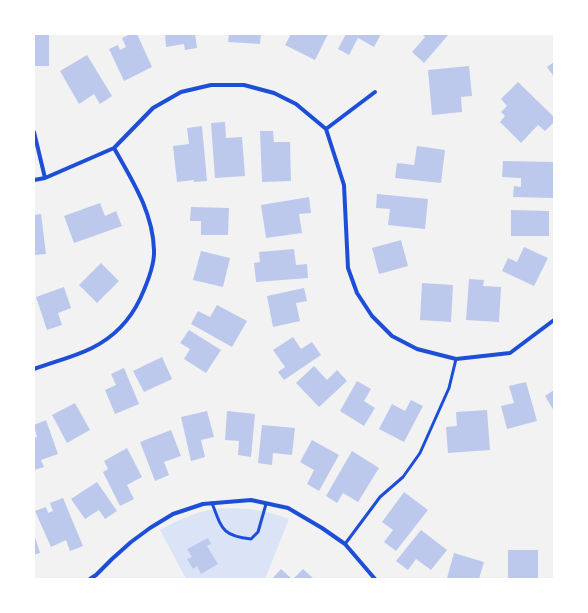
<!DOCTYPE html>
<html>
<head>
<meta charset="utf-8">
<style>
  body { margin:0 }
  #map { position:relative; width:588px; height:613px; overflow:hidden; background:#f2f2f2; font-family:"Exo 2",sans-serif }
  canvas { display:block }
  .frame { position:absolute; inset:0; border:35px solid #fff; pointer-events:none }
</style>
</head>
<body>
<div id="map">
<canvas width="588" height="613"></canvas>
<div class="frame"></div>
</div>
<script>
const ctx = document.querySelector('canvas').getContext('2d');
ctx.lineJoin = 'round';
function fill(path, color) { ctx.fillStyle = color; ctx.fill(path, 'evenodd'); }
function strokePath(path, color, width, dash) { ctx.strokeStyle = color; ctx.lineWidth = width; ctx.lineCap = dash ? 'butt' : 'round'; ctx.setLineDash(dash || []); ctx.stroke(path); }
const green = new Path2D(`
  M 214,509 C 241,507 263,509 289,519 L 265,579 L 186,579 L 160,530 C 178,520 193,513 214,509 Z`);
const building = new Path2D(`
  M 34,34 L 49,34 L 49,66 L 34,66 Z
  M 130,34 L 137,34 L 152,67 L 124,81 L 109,49 L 118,45 L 120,50 L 126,47 L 122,38 Z
  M 165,34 L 195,34 L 197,48 L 185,50 L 184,44 L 166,47 Z
  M 229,34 L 261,34 L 260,44 L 228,42 Z
  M 291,34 L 328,34 L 315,60 L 285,45 Z
  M 346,34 L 381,34 L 374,47 L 358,38 L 349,55 L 338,49 Z
  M 422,34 L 449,34 L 424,63 L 412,52 L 425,37 Z
  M 87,55 L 112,96 L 100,104 L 94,94 L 79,104 L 60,71 Z
  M 554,62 L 554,77 L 547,67 Z
  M 469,66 L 472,96 L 461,97 L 462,112 L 432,115 L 428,70 Z
  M 518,82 L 554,117 L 554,122 L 545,131 L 538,125 L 521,143 L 500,122 L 505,116 L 501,112 L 507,106 L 501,99 Z
  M 225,122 L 226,138 L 242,137 L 245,176 L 215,178 L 211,123 Z
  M 202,126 L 207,181 L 194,182 L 194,180 L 177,182 L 173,146 L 189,144 L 187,128 Z
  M 260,131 L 273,131 L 274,142 L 290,142 L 291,181 L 262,182 Z
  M 417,146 L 445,150 L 441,183 L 395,178 L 397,163 L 414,165 Z
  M 503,161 L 554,162 L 553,198 L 513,197 L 514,186 L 521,187 L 521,178 L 502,177 Z
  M 377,194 L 428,199 L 425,229 L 388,225 L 390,209 L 376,208 Z
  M 309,197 L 311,213 L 299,214 L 302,233 L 266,238 L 261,205 Z
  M 100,203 L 105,216 L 116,211 L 122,226 L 74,243 L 64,216 Z
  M 191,207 L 229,208 L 228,235 L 201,235 L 201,221 L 190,221 Z
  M 511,210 L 549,211 L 549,236 L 511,236 Z
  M 41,214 L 46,254 L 34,255 L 34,215 Z
  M 401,240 L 408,266 L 379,274 L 372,248 Z
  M 524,247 L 548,258 L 534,286 L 502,271 L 508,258 L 517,262 Z
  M 294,249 L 296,265 L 307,264 L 308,278 L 256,282 L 254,263 L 260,262 L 259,252 Z
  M 201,251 L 230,258 L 223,287 L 193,280 Z
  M 101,263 L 119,281 L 97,303 L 79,285 Z
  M 469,279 L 484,280 L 483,286 L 501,287 L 499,322 L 466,320 Z
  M 422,283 L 453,285 L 451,322 L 420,320 Z
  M 64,287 L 71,308 L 58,313 L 62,325 L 47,330 L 36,297 Z
  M 304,288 L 307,301 L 296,303 L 300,321 L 273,327 L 267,296 Z
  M 217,305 L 247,321 L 232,347 L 191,324 L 198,311 L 210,317 Z
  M 189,330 L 221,350 L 206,373 L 184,359 L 190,349 L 180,343 Z
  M 293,337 L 301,349 L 312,342 L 321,355 L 284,380 L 278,372 L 285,367 L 273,350 Z
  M 162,357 L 172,379 L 144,392 L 133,371 Z
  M 314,366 L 327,380 L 337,370 L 347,381 L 319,407 L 296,383 Z
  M 124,368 L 139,404 L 115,414 L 105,390 L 116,385 L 111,374 Z
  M 357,381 L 371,389 L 364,401 L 375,408 L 364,426 L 340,411 Z
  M 526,382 L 537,421 L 507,429 L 501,406 L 514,403 L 509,386 Z
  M 554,390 L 554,411 L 545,396 Z
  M 411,400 L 423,406 L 404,442 L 379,429 L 392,404 L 405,411 Z
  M 75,403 L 90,430 L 67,443 L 52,415 Z
  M 487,410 L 490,450 L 448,453 L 446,427 L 457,426 L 456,412 Z
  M 207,411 L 214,437 L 201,440 L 205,457 L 191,461 L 181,417 Z
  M 227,411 L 255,414 L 251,457 L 238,455 L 239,441 L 225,440 Z
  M 46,420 L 58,454 L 41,460 L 44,467 L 34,470 L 34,438 L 37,437 L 34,425 Z
  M 262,425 L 295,428 L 292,455 L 273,453 L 272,465 L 258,463 Z
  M 171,430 L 181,456 L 164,462 L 169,475 L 155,481 L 140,442 Z
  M 312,440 L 339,455 L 319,491 L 307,484 L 314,470 L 300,462 Z
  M 127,448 L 142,477 L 127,485 L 134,499 L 120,506 L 103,472 L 108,469 L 104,461 Z
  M 352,451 L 379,468 L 358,502 L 343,493 L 337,503 L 326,496 Z
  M 97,482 L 117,511 L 105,519 L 99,510 L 85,519 L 71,499 Z
  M 404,492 L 428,510 L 396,551 L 384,542 L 393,530 L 382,522 Z
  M 63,498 L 83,546 L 70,551 L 66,540 L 51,547 L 35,511 L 46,507 L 48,513 L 53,511 L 50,503 Z
  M 421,530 L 447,550 L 431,570 L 416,559 L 408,570 L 396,561 Z
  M 34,534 L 40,553 L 34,555 Z
  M 208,538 L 211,544 L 207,546 L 218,564 L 201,574 L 197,566 L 193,569 L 187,559 L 192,557 L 187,549 Z
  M 508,550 L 538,550 L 538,579 L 508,579 Z
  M 454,553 L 484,562 L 479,579 L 451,579 L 447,578 Z
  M 281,569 L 292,579 L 272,579 Z
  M 303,569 L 314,579 L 293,579 Z`);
const service = new Path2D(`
  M 212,503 C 222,529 222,536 251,539 L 258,532 L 266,504
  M 345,544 L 380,497 L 403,477 L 420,453 L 449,388 L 456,359`);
const minor = new Path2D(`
  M 326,129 L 375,92
  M 34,132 L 45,178
  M 34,180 L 45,178 L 114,148 L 153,108 L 181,92 L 211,85 L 244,85 L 274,93 L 296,104 L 326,129 L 344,185 L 348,268 L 357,293 L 372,316 L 392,336 L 417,349 L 456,359 L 510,353 L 554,320
  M 34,369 C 53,362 74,357 92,348 C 114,337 129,322 140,299 C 146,286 155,265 154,250 C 153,212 132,180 114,148
  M 90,579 L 96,575 L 112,559 L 131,542 L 150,528 L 173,514 L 203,504 L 251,500 L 288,508 L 322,528 L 345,544 L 375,579`);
fill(green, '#dbe4f7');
fill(building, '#bdc9ec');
strokePath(service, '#1d4ed8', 3);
strokePath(minor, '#1d4ed8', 4);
</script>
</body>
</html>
